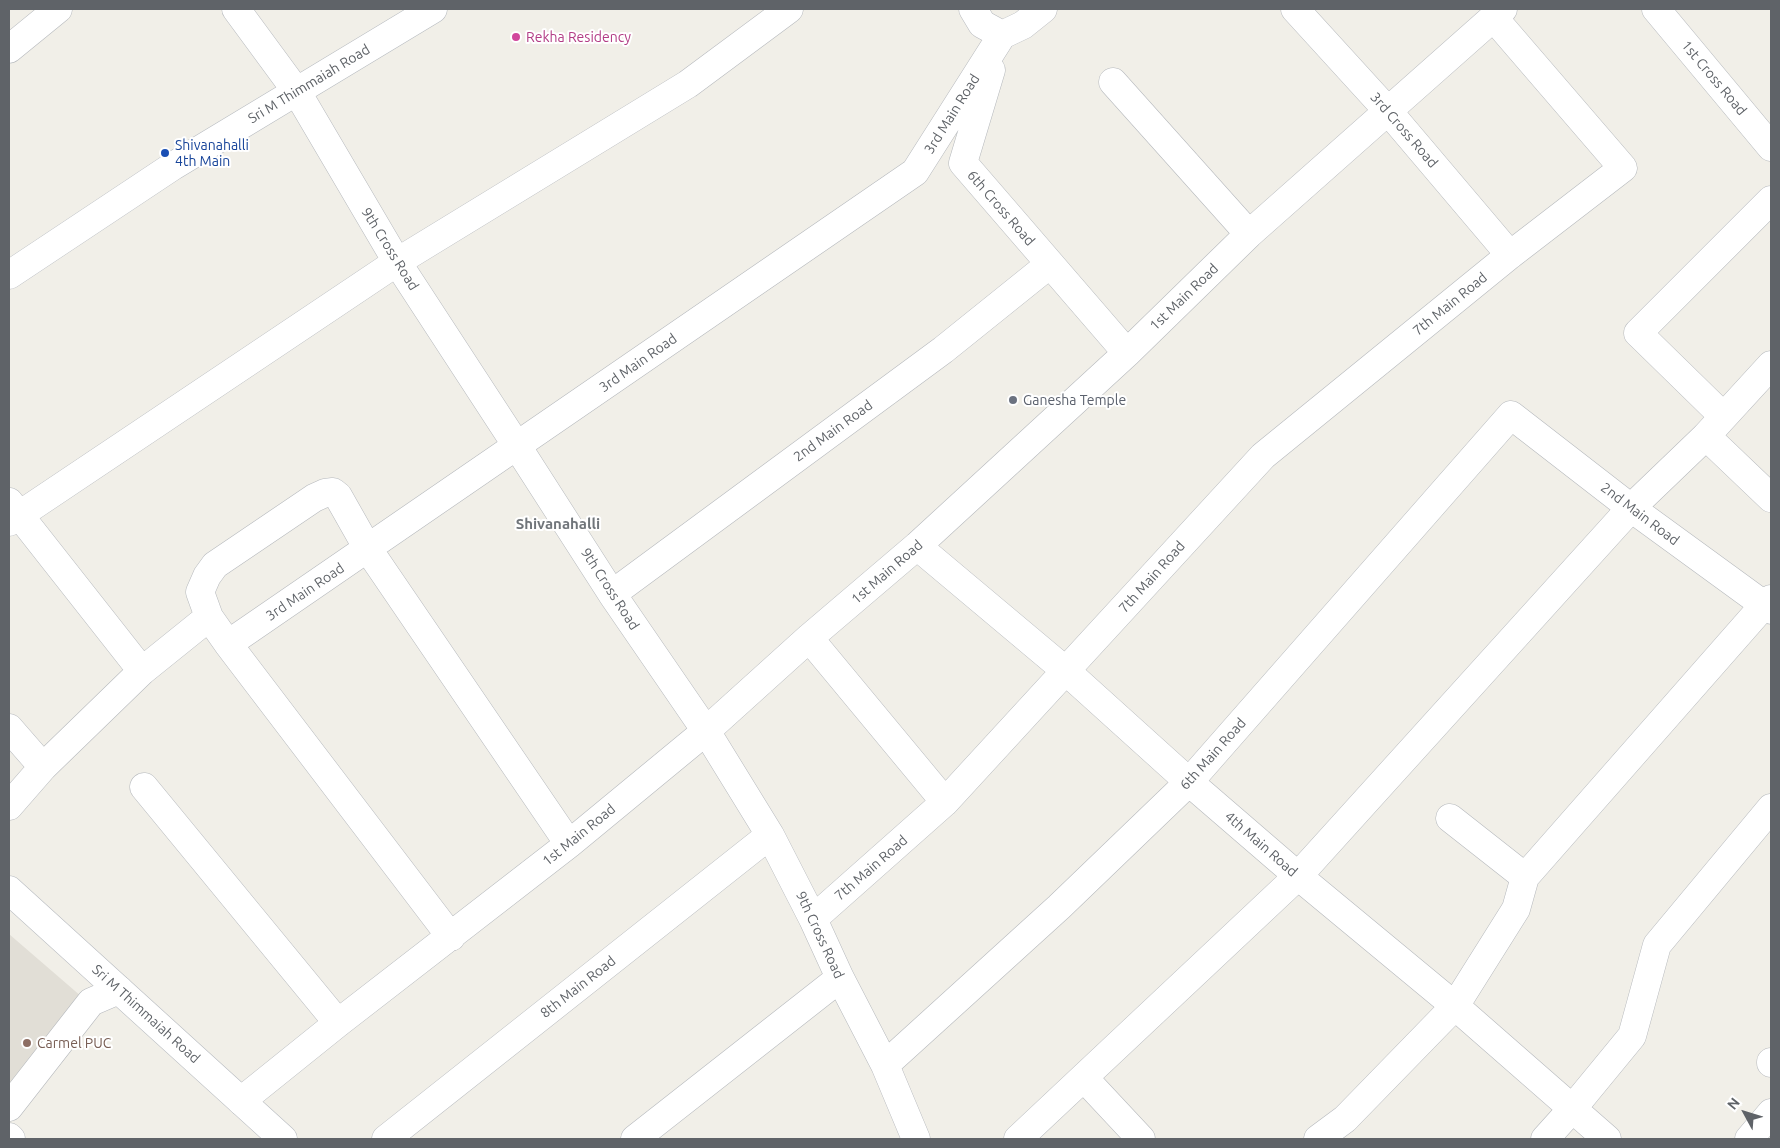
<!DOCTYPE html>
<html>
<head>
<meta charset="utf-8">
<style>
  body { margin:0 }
  #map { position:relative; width:1780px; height:1148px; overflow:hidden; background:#f1efe8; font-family:Ubuntu,sans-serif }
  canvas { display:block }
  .frame { position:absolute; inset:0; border:10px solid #5f6368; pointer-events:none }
  .north { position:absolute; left:1720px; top:1088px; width:50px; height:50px; -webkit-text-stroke:4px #fff; paint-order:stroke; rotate:309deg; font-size:14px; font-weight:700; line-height:20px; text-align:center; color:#5f6368 }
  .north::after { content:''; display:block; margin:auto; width:18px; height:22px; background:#5f6368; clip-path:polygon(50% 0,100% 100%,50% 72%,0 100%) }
</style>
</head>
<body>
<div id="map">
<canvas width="1780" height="1148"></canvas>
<div class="frame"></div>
<div class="north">N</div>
</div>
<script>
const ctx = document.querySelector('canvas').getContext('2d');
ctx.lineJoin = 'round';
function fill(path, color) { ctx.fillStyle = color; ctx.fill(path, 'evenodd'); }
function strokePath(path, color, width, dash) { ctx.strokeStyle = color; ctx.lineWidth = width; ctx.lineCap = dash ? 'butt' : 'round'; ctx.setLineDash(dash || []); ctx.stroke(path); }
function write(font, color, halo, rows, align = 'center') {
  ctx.font = font + ' Ubuntu,sans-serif'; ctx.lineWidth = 4; ctx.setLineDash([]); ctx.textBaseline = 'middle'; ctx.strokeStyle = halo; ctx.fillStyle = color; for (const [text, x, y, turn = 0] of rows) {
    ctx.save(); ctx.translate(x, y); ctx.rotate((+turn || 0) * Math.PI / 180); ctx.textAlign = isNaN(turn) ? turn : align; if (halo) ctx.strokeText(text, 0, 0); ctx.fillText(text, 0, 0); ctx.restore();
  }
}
const education = new Path2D(`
  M 9,934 L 82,997 L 9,1090 Z`);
const street = new Path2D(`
  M 236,9 L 297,92 L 397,262 L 517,446 L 612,594 L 706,731 L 770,835 L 813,919 L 840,978 L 885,1065 L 916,1139
  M 973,9 L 982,24 L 1002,35
  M 1295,9 L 1388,111 L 1510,255
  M 1656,9 L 1771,147
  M 1002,35 L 1023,25 L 1043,9
  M 9,49 L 58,9
  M 991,70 L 963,163 L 1127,353
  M 1113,82 L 1249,234
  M 1723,416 L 1638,333 L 1771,200
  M 1706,436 L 1771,498
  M 9,502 L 142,671
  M 9,522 L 397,262 L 688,84 L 789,9
  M 917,546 L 1066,671 L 1189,782 L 1298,876 L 1455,1006 L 1607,1139
  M 612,594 L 943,350 L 1050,264
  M 209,617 L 200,592 L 207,576 L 215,565 L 314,498 L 325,493 L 333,492 L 338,496 L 368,549 L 569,844
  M 809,638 L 945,802
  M 228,644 L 915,172 L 1002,35
  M 9,728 L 43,767
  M 144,787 L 338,1023
  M 9,806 L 43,767 L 142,671 L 209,617 L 228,644 L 451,937
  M 1450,818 L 1525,877
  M 813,919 L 945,802 L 1263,456 L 1510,255 L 1623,168 L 1493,17
  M 1771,1063 L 1771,1062
  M 885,1065 L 1059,907 L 1189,782 L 1511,415 L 1631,508 L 1771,610
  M 1084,1078 L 1141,1139
  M 241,1101 L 338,1023 L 569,844 L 706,731 L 809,638 L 917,546 L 1127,353 L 1249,234 L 1503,9
  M 9,1107 L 91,1002 L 119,990
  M 9,1137 L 11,1139
  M 386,1139 L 770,835
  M 635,1139 L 840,978
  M 1018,1139 L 1298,876 L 1631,508 L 1706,436 L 1771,365
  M 1318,1139 L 1345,1119 L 1455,1006 L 1516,909 L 1525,877 L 1764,605 L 1771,599
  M 1545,1139 L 1572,1109 L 1632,1036 L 1657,945 L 1771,808
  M 1749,1139 L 1771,1113`);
const secondary = new Path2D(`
  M 9,275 L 173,166 L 433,9
  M 9,890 L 283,1139`);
const markers = [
  [516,37,5,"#d1479c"],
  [165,153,5,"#1a4fb4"],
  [1013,400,5,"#6b7280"],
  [27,1043,5,"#8d6e63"]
];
const hotelNames = [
  ["Rekha Residency",526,37]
];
const streetNames = [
  ["1st Cross Road",1714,78,50],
  ["Sri M Thimmaiah Road",309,84,-31],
  ["3rd Main Road",952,114,-58],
  ["3rd Cross Road",1404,130,49],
  ["6th Cross Road",1001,208,49],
  ["9th Cross Road",390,249,58],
  ["1st Main Road",1184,297,-44],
  ["7th Main Road",1450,304,-39],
  ["3rd Main Road",638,363,-35],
  ["2nd Main Road",833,431,-36],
  ["2nd Main Road",1640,514,37],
  ["1st Main Road",887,572,-41],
  ["7th Main Road",1152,577,-48],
  ["9th Cross Road",610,589,57],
  ["3rd Main Road",305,592,-34],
  ["6th Main Road",1213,754,-48],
  ["1st Main Road",579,835,-39],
  ["4th Main Road",1261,844,41],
  ["7th Main Road",871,868,-41],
  ["9th Cross Road",820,935,65],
  ["8th Main Road",578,987,-38],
  ["Sri M Thimmaiah Road",146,1014,42]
];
const transitNames = [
  ["Shivanahalli",175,145],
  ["4th Main",175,161]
];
const worshipNames = [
  ["Ganesha Temple",1023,400]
];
const educationNames = [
  ["Carmel PUC",37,1043]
];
const neighbourhoodNames = [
  ["Shivanahalli",558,524]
];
fill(education, '#e1ded6');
strokePath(street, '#b5b8bc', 29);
strokePath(secondary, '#b6babf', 29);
strokePath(street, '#fff', 28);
strokePath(secondary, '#fff', 28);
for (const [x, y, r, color] of markers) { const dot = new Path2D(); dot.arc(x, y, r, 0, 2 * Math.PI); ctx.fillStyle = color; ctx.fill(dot); strokePath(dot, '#fff', 2); }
write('14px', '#b23c85', '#fff', hotelNames, 'left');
write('14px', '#5f6368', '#fff', streetNames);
write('14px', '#164399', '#fff', transitNames, 'left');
write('14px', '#5b616d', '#fff', worshipNames, 'left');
write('14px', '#785e54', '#fff', educationNames, 'left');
write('bold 15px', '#70757a', '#fff', neighbourhoodNames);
</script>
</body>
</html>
